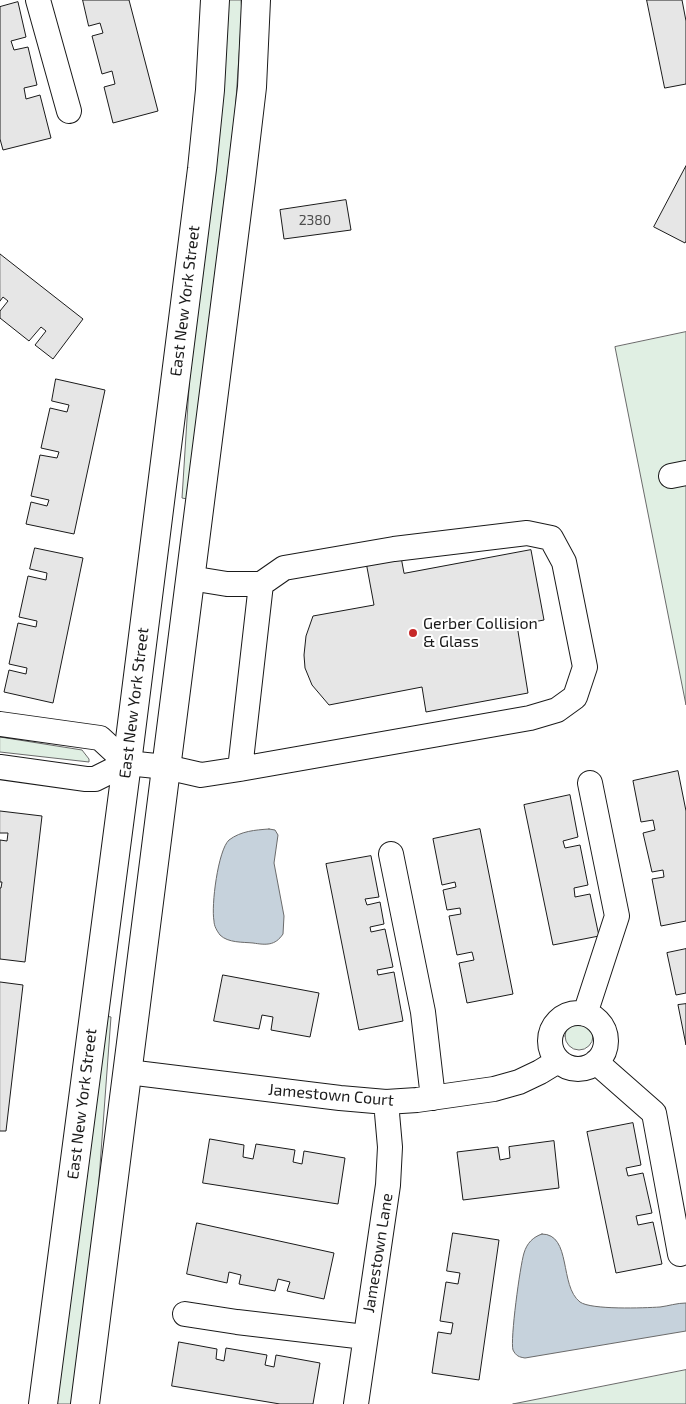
<!DOCTYPE html>
<html>
<head>
<meta charset="utf-8">
<style>
  body { margin:0 }
  canvas { display:block; background:#fff }
</style>
</head>
<body>
<canvas width="686" height="1404"></canvas>
<script>
const ctx = document.querySelector('canvas').getContext('2d');
ctx.lineJoin = 'round';
function fill(path, color) { ctx.fillStyle = color; ctx.fill(path, 'evenodd'); }
function strokePath(path, color, width, dash) { ctx.strokeStyle = color; ctx.lineWidth = width; ctx.lineCap = dash ? 'butt' : 'round'; ctx.setLineDash(dash || []); ctx.stroke(path); }
function write(font, color, halo, rows, align = 'center') {
  ctx.font = font + ' "Exo 2",sans-serif'; ctx.lineWidth = 4; ctx.setLineDash([]); ctx.textBaseline = 'middle'; ctx.strokeStyle = halo; ctx.fillStyle = color; for (const [text, x, y, turn = 0] of rows) {
    ctx.save(); ctx.translate(x, y); ctx.rotate((+turn || 0) * Math.PI / 180); ctx.textAlign = isNaN(turn) ? turn : align; if (halo) ctx.strokeText(text, 0, 0); ctx.fillText(text, 0, 0); ctx.restore();
  }
}
const green = new Path2D(`
  M 228,0 L 241,0 L 242,12 L 235,114 L 187,499 L 182,498 L 192,341 Z
  M 686,332 L 686,705 L 615,347 Z
  M 0,737 L 82,750 L 89,759 L 89,762 L 0,752 Z
  M 106,1016 L 111,1017 L 98,1193 L 72,1404 L 57,1404 Z
  M565 1036a14 14 0 1 1 28 0a14 14 0 1 1-28 0Z
  M 686,1370 L 686,1404 L 513,1404 Z`);
const water = new Path2D(`
  M 269,829 L 275,830 L 278,835 L 274,863 L 284,916 L 283,934 C 275,946 266,945 253,943 C 243,942 228,943 220,935 C 217,931 214,926 214,921 C 211,906 218,850 229,840 C 241,831 255,830 269,829 Z
  M 542,1234 C 572,1234 559,1286 580,1302 C 591,1310 644,1308 660,1307 C 668,1306 677,1303 686,1303 L 686,1331 L 525,1358 C 519,1357 516,1356 513,1350 C 510,1340 520,1266 524,1253 C 527,1243 533,1237 542,1234 Z`);
const building = new Path2D(`
  M 83,0 L 129,0 L 158,111 L 113,123 L 104,87 L 115,84 L 112,71 L 102,74 L 92,36 L 103,33 L 100,23 L 89,26 Z
  M 647,0 L 682,0 L 686,21 L 686,84 L 665,88 Z
  M 18,2 L 26,37 L 11,41 L 14,50 L 28,47 L 37,85 L 24,88 L 26,99 L 40,95 L 51,138 L 3,150 L 0,139 L 0,7 Z
  M 686,166 L 686,241 L 685,243 L 654,227 Z
  M 346,200 L 351,230 L 284,239 L 280,210 Z
  M 0,254 L 83,319 L 53,359 L 35,345 L 46,331 L 41,327 L 29,341 L 0,318 L 0,311 L 8,301 L 3,297 L 0,301 Z
  M 56,379 L 105,390 L 74,534 L 26,524 L 31,502 L 47,506 L 49,500 L 31,496 L 40,455 L 57,458 L 59,452 L 41,448 L 50,408 L 67,412 L 69,405 L 52,401 Z
  M 35,548 L 83,558 L 53,703 L 4,692 L 9,670 L 26,674 L 27,668 L 9,664 L 18,623 L 36,627 L 37,621 L 19,617 L 28,576 L 46,580 L 47,573 L 30,569 Z
  M 531,550 L 544,620 L 517,625 L 528,693 L 426,712 L 422,687 L 329,705 L 312,685 L 305,668 L 304,655 L 306,636 L 313,616 L 374,605 L 366,562 L 401,557 L 404,573 Z
  M 678,771 L 686,811 L 686,921 L 661,926 L 652,879 L 664,877 L 663,870 L 652,872 L 643,833 L 655,830 L 653,820 L 641,822 L 633,781 Z
  M 570,795 L 578,837 L 563,841 L 565,848 L 580,845 L 588,885 L 574,888 L 575,897 L 590,894 L 599,936 L 553,945 L 524,805 Z
  M 0,811 L 42,816 L 25,962 L 0,959 L 0,888 L 1,888 L 2,882 L 0,882 L 0,840 L 7,841 L 8,833 L 0,833 Z
  M 480,829 L 513,994 L 467,1003 L 459,963 L 474,960 L 472,952 L 457,955 L 449,916 L 461,914 L 460,908 L 447,910 L 443,890 L 456,887 L 455,882 L 442,885 L 433,839 Z
  M 371,856 L 379,897 L 365,899 L 367,905 L 380,902 L 384,924 L 370,927 L 371,932 L 385,929 L 393,967 L 377,970 L 378,975 L 394,972 L 403,1021 L 359,1030 L 326,864 Z
  M 686,949 L 686,993 L 676,995 L 667,953 Z
  M 223,975 L 319,993 L 310,1037 L 271,1030 L 273,1017 L 262,1015 L 259,1029 L 214,1021 Z
  M 0,982 L 23,985 L 6,1131 L 0,1131 Z
  M 686,1004 L 686,1045 L 678,1005 Z
  M 633,1123 L 641,1165 L 626,1168 L 628,1176 L 643,1173 L 652,1213 L 636,1216 L 638,1225 L 653,1222 L 662,1264 L 616,1273 L 587,1132 Z
  M 210,1139 L 244,1145 L 243,1157 L 253,1159 L 256,1144 L 295,1150 L 293,1162 L 302,1164 L 304,1151 L 345,1158 L 338,1204 L 203,1183 Z
  M 554,1141 L 559,1188 L 463,1200 L 457,1152 L 498,1147 L 500,1160 L 510,1158 L 509,1147 Z
  M 197,1223 L 334,1253 L 324,1299 L 287,1291 L 290,1282 L 278,1279 L 275,1291 L 239,1284 L 241,1275 L 229,1272 L 227,1283 L 187,1274 Z
  M 453,1233 L 499,1240 L 479,1380 L 432,1373 L 438,1332 L 451,1334 L 453,1323 L 440,1321 L 446,1282 L 458,1284 L 460,1273 L 447,1271 Z
  M 179,1342 L 217,1349 L 216,1359 L 224,1361 L 226,1348 L 267,1355 L 265,1365 L 274,1367 L 276,1355 L 320,1363 L 313,1404 L 280,1404 L 172,1386 Z`);
const minor = new Path2D(`
  M 38,0 L 69,111
  M 671,476 L 686,473
  M 190,578 L 227,584 L 261,584 L 240,769
  M 0,724 L 100,738 L 127,763
  M 0,767 L 86,779 L 95,779 L 127,763 L 166,767 L 201,775 L 240,769 L 530,718 L 557,710 L 575,697 L 585,667 L 564,562 L 551,538 L 527,533 L 394,549 L 284,568 L 261,584
  M 391,854 L 423,1012 L 433,1098
  M550 1041a28 28 0 1 1 56 0a28 28 0 1 1-56 0Z
  M 585,1014 L 617,916 L 590,783
  M 596,1062 L 654,1113 L 680,1254
  M 128,1072 L 340,1098 L 386,1102 L 417,1100 L 494,1089 L 519,1082 L 540,1072 L 558,1061
  M 185,1314 L 237,1322 L 365,1337
  M 356,1404 L 388,1185 L 390,1147 L 386,1102`);
const major = new Path2D(`
  M 43,1404 L 127,763 L 202,169 L 210,90 L 215,0
  M 85,1404 L 241,180 L 252,87 L 256,0`);
const markers = [
  [413,633,5,"#c62828"]
];
const numberNames = [
  ["2380",315,220]
];
const streetNames = [
  ["East New York Street",185,301,-83],
  ["East New York Street",134,703,-83],
  ["Jamestown Court",331,1095,5],
  ["East New York Street",82,1104,-83],
  ["Jamestown Lane",378,1253,-81]
];
const poiNames = [
  ["Gerber Collision",423,624],
  ["& Glass",423,642]
];
fill(green, '#e0efe3');
strokePath(green, '#6a6a6a', 1);
fill(water, '#c6d2dc');
strokePath(water, '#6a6a6a', 1);
fill(building, '#e6e6e6');
strokePath(building, '#1a1a1a', 1);
strokePath(minor, '#1a1a1a', 26);
strokePath(major, '#1a1a1a', 30);
strokePath(minor, '#fff', 24);
strokePath(major, '#fff', 28);
for (const [x, y, r, color] of markers) { const dot = new Path2D(); dot.arc(x, y, r, 0, 2 * Math.PI); ctx.fillStyle = color; ctx.fill(dot); strokePath(dot, '#fff', 2); }
write('14px', '#4d4d4d', null, numberNames);
write('16px', '#1a1a1a', '#fff', streetNames);
write('16px', '#1a1a1a', '#fff', poiNames, 'left');
</script>
</body>
</html>
